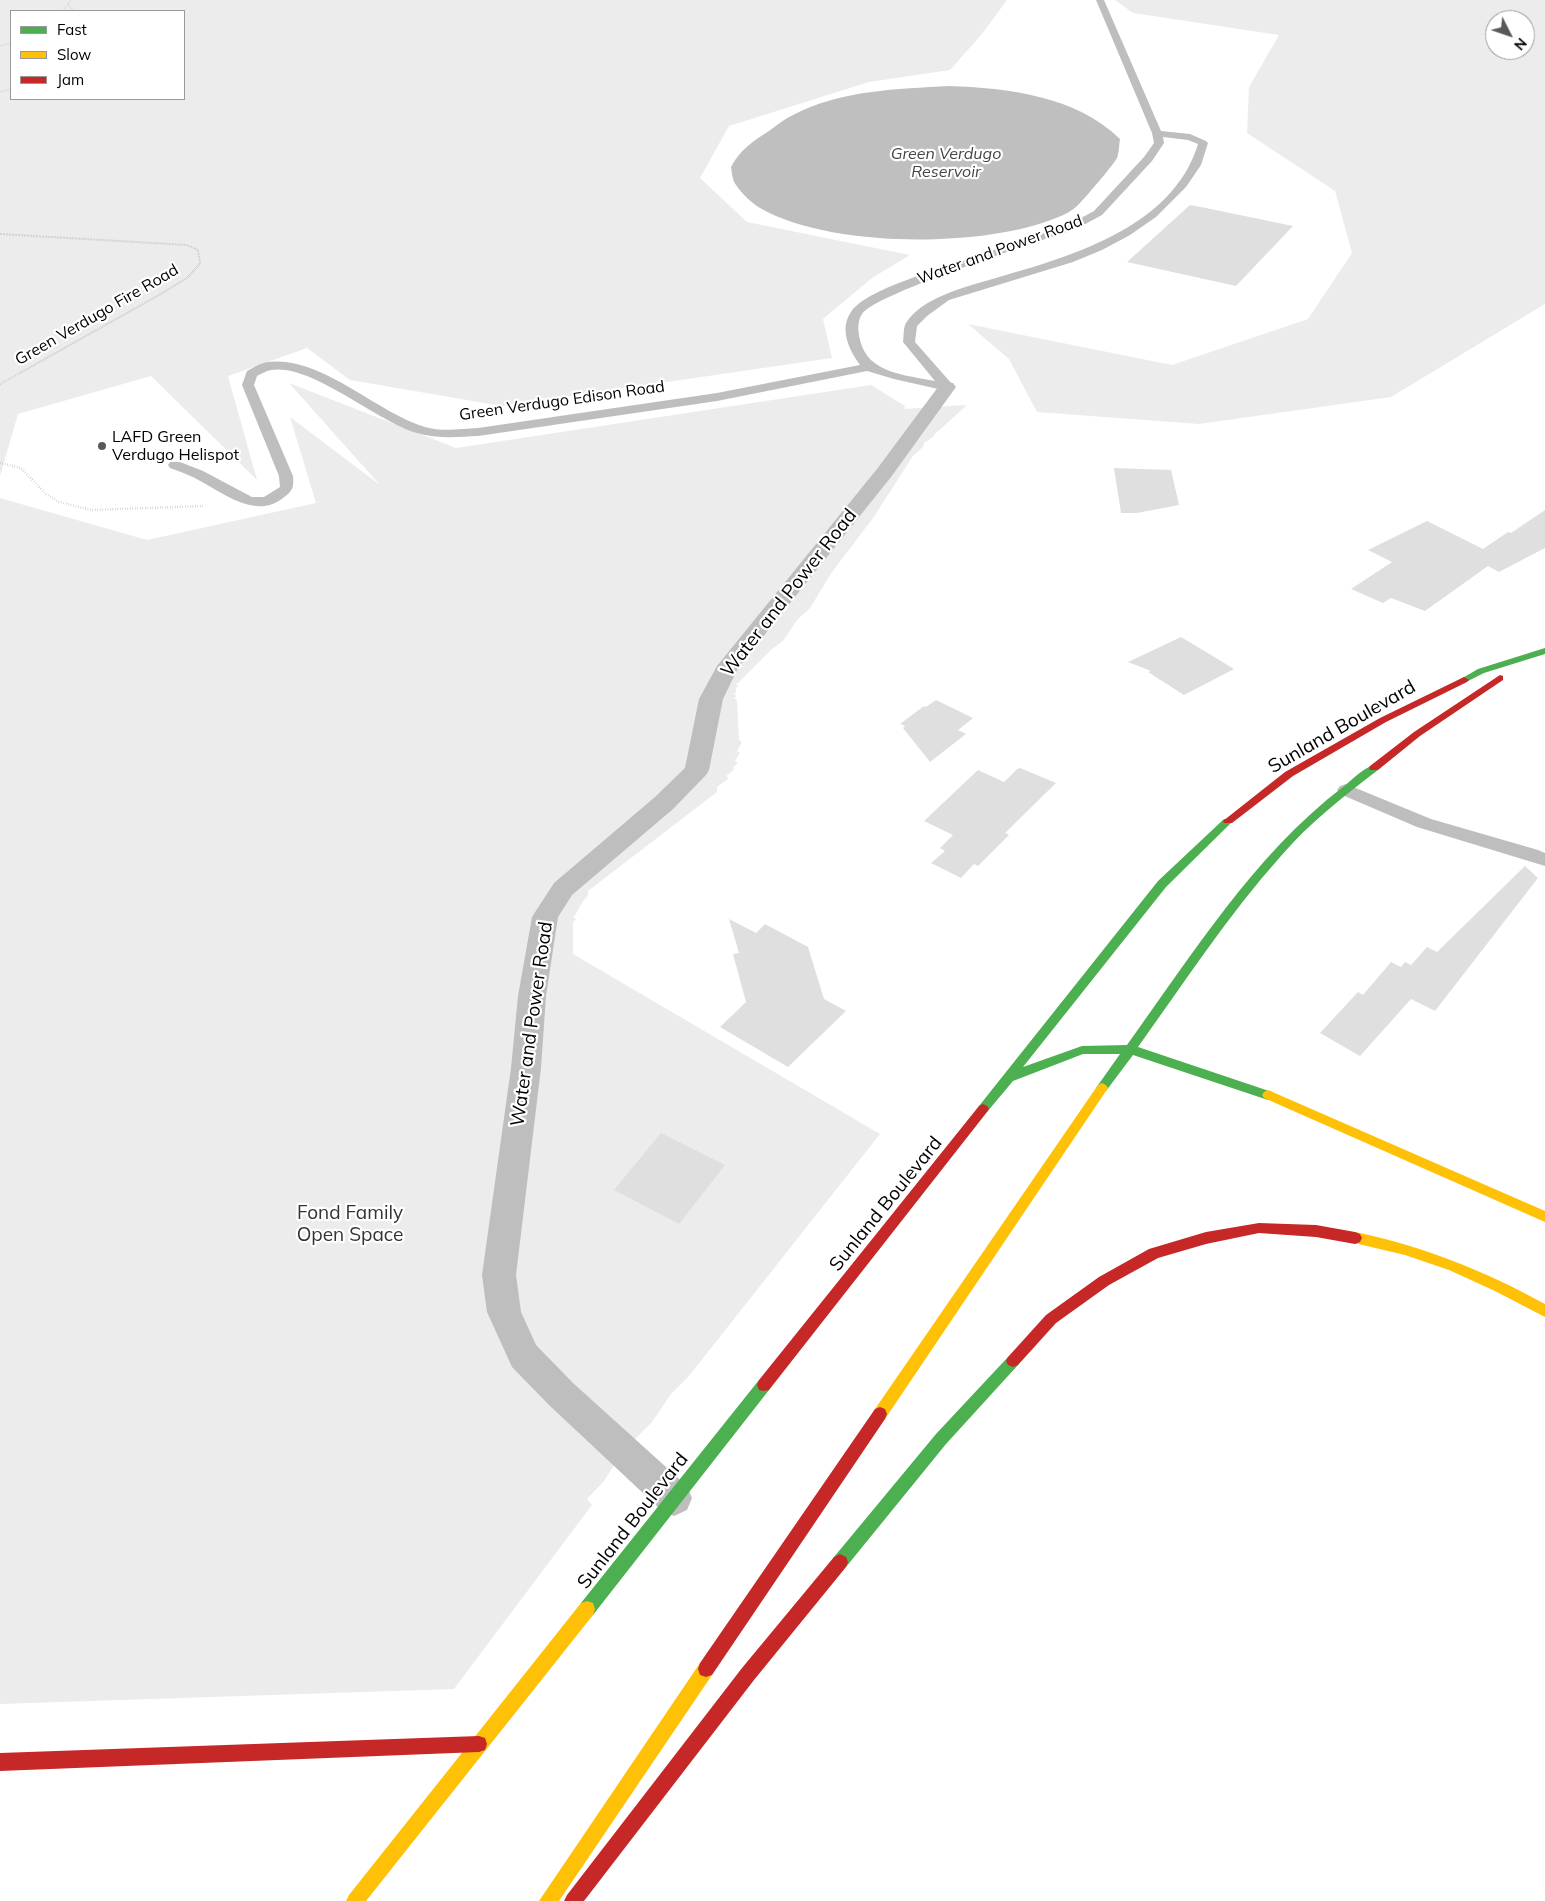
<!DOCTYPE html>
<html>
<head>
<meta charset="utf-8">
<style>
  body { margin:0 }
  #map { position:relative; width:1545px; height:1901px; overflow:hidden; background:#fff; font-family:Mulish,sans-serif }
  canvas { display:block }
  .legend { position:absolute; left:10px; top:10px; width:175px; height:90px; box-sizing:border-box; background:#fff; border:1px solid #999; margin:0; padding:6px 9px; list-style:none; font-size:15px; color:#000 }
  .legend li { display:flex; align-items:center; gap:10px; height:25px }
  .legend b { width:25px; border:1px solid #999 }
  .north { position:absolute; left:1485px; top:10px; width:50px; height:50px; box-sizing:border-box; background:#fff; border:1px solid #999; border-radius:50%; rotate:131deg; font-size:14px; font-weight:700; line-height:20px; text-align:center; color:#000 }
  .north::after { content:''; display:block; margin:auto; width:18px; height:22px; background:#595959; clip-path:polygon(50% 0,100% 100%,50% 72%,0 100%) }
</style>
</head>
<body>
<div id="map">
<canvas width="1545" height="1901"></canvas>
<ul class="legend">
<li><b style="height:6px;background:#4caf50"></b>Fast</li>
<li><b style="height:6px;background:#ffc107"></b>Slow</li>
<li><b style="height:6px;background:#c62828"></b>Jam</li>
</ul>
<div class="north">N</div>
</div>
<script>
const ctx = document.querySelector('canvas').getContext('2d');
ctx.lineJoin = 'round';
function fill(path, color) { ctx.fillStyle = color; ctx.fill(path, 'evenodd'); }
function strokePath(path, color, width, dash) { ctx.strokeStyle = color; ctx.lineWidth = width; ctx.lineCap = dash ? 'butt' : 'round'; ctx.setLineDash(dash || []); ctx.stroke(path); }
function write(font, color, halo, rows, align = 'center') {
  ctx.font = font + ' Mulish,sans-serif'; ctx.lineWidth = 4.5; ctx.setLineDash([]); ctx.textBaseline = 'middle'; ctx.strokeStyle = halo; ctx.fillStyle = color; for (const [text, x, y, turn = 0] of rows) {
    ctx.save(); ctx.translate(x, y); ctx.rotate((+turn || 0) * Math.PI / 180); ctx.textAlign = isNaN(turn) ? turn : align; if (halo) ctx.strokeText(text, 0, 0); ctx.fillText(text, 0, 0); ctx.restore();
  }
}
const green = new Path2D(`
  M 0,0 L 1007,0 L 982,34 L 950,70 L 869,82 L 729,126 L 700,178 L 747,222 L 910,255 L 872,278 L 823,319 L 832,358 L 502,406 L 350,380 L 307,348 L 228,376 L 257,480 L 151,376 L 18,414 L 0,476 ZM 11,11 L 184,11 L 184,99 L 11,99 Z
  M 1115,0 L 1545,0 L 1545,304 L 1391,397 L 1199,424 L 1037,412 L 1009,359 L 968,324 L 1172,365 L 1308,319 L 1352,253 L 1335,191 L 1247,133 L 1249,87 L 1279,35 L 1133,13 ZM 1495,20 L 1525,20 L 1525,50 L 1495,50 Z
  M 289,383 L 456,448 L 871,385 L 905,406 L 904,409 L 967,405 L 935,434 L 933,437 L 924,443 L 923,447 L 913,456 L 873,518 L 832,572 L 810,608 L 797,620 L 783,641 L 772,649 L 736,685 L 739,686 L 736,688 L 736,692 L 734,694 L 737,696 L 734,698 L 737,700 L 739,740 L 742,742 L 737,751 L 740,753 L 735,761 L 738,763 L 732,768 L 735,769 L 726,776 L 729,778 L 717,787 L 717,792 L 588,891 L 588,896 C 579,903 580,911 573,917 L 576,919 L 573,922 L 573,954 L 880,1134 L 689,1376 L 671,1394 L 652,1422 L 623,1451 L 604,1481 L 587,1499 L 592,1505 L 454,1689 L 0,1704 L 0,498 L 147,540 L 316,503 L 290,417 L 380,485 Z`);
const water = new Path2D(`
  M 949,86 C 1008,88 1076,96 1120,139 C 1119,145 1119,153 1117,158 C 1115,163 1082,202 1076,207 C 1067,215 1053,219 1042,223 C 969,247 828,247 760,208 C 752,203 741,193 736,185 C 732,180 732,172 731,167 C 740,150 753,141 769,131 C 777,125 786,118 795,114 C 842,90 897,89 949,86 Z`);
const building = new Path2D(`
  M 1190,205 L 1206,208 L 1293,226 L 1236,286 L 1127,262 Z
  M 1114,468 L 1171,470 L 1179,505 L 1137,513 L 1121,513 Z
  M 1545,510 L 1545,548 L 1499,572 L 1488,566 L 1425,611 L 1391,598 L 1383,603 L 1351,589 L 1392,562 L 1368,550 L 1427,521 L 1483,549 L 1508,532 L 1511,533 Z
  M 1181,637 L 1206,652 L 1234,669 L 1184,695 L 1148,672 L 1151,671 L 1128,662 Z
  M 936,700 L 973,718 L 958,730 L 966,734 L 930,762 L 903,728 L 905,726 L 900,724 L 924,706 L 926,707 Z
  M 1020,768 L 1056,783 L 1005,833 L 1009,835 L 978,866 L 974,864 L 961,878 L 931,863 L 945,851 L 940,848 L 953,835 L 924,821 L 978,770 L 1004,782 L 1017,769 Z
  M 1525,866 L 1538,878 L 1435,1011 L 1411,999 L 1360,1056 L 1320,1033 L 1358,992 L 1363,995 L 1391,962 L 1401,967 L 1405,962 L 1411,965 L 1427,947 L 1437,952 Z
  M 729,919 L 756,933 L 765,924 L 808,947 L 824,999 L 846,1011 L 788,1067 L 720,1027 L 746,1002 L 733,954 L 739,953 Z
  M 661,1133 L 725,1165 L 679,1224 L 614,1190 Z`);
const pathFar2 = new Path2D(`
  M 68,5 L 74,11
  M 63,11 L 71,0
  M 0,46 L 11,43
  M 0,92 L 11,89`);
const pathFar1 = new Path2D(`
  M 0,234 L 187,245 L 198,250 L 200,264 L 187,278 L 159,295 L 20,373`);
const path = new Path2D(`
  M 0,384 L 22,372
  M 0,463 L 21,468 L 46,494 L 59,502 L 91,510 L 204,506`);
const lane = new Path2D(`
  M 1096,0 L 1104,0 L 1161,131 L 1190,134 L 1206,141 L 1208,143 L 1201,165 L 1186,187 L 1156,217 L 1130,235 L 1102,250 L 1073,262 L 949,300 L 927,316 L 917,326 L 915,342 L 952,384 L 953,387 L 952,390 L 947,391 L 894,379 L 867,371 L 717,401 L 478,436 C 458,437 437,439 417,433 C 376,421 311,363 271,370 C 266,371 261,374 257,376 L 254,385 L 293,476 C 294,487 293,491 283,498 C 257,519 226,495 202,482 C 192,476 181,472 170,468 L 168,465 L 170,462 L 180,462 L 203,471 L 252,497 L 264,497 L 280,487 L 279,476 L 242,385 L 247,371 C 253,368 260,363 268,362 C 320,355 376,412 425,427 C 441,432 461,429 478,428 L 717,393 L 860,365 C 849,350 839,329 851,312 C 866,289 939,270 965,260 C 1000,248 1035,236 1070,224 L 1094,211 L 1144,157 L 1154,143 L 1152,133 ZM 1163,137 L 1188,140 L 1198,144 C 1172,230 1065,258 989,280 C 962,288 922,298 906,323 C 903,328 904,336 903,342 L 935,381 C 906,375 868,374 860,340 C 858,332 857,321 862,314 C 876,293 1044,240 1078,228 L 1102,215 L 1152,161 L 1164,143 Z
  M 1346,784 L 1431,819 L 1538,850 L 1545,853 L 1545,866 L 1417,827 L 1340,794 L 1337,790 L 1340,786 Z`);
const street = new Path2D(`
  M 947,382 L 953,383 L 956,387 L 891,477 L 738,668 L 723,699 L 709,770 L 706,775 L 673,809 L 572,895 L 558,917 L 546,996 L 541,1068 L 516,1275 L 521,1312 L 536,1345 L 573,1383 L 687,1486 L 692,1498 L 687,1510 L 674,1516 L 661,1510 L 549,1405 L 512,1367 L 487,1312 L 482,1275 L 511,1068 L 518,996 L 532,917 L 554,883 L 655,797 L 685,768 L 699,699 L 717,666 L 877,469 L 941,383 Z`);
const fast = new Path2D(`
  M 1545,648 L 1545,654 L 1484,673 L 1464,683 L 1459,680 L 1478,669 Z
  M 1374,765 L 1378,766 L 1379,768 L 1378,770 C 1344,796 1309,823 1281,856 C 1228,915 1184,983 1138,1047 L 1272,1092 L 1274,1095 L 1272,1098 L 1268,1100 L 1133,1055 L 1106,1091 L 1098,1091 L 1096,1088 L 1120,1054 L 1083,1054 L 1013,1081 L 987,1112 L 983,1114 L 979,1112 L 977,1109 L 979,1106 L 1158,881 L 1224,819 L 1232,819 L 1233,821 L 1166,887 L 1023,1067 L 1082,1046 L 1127,1045 C 1192,955 1254,855 1343,787 C 1352,780 1363,768 1374,765 Z
  M 1013,1355 L 1018,1357 L 1020,1361 L 1018,1365 L 946,1444 L 846,1567 L 840,1570 L 834,1567 L 832,1562 L 834,1557 L 936,1434 L 1008,1357 Z
  M 764,1379 L 769,1380 L 771,1385 L 769,1390 L 593,1615 L 587,1617 L 581,1615 L 579,1609 L 581,1603 L 759,1380 Z`);
const slow = new Path2D(`
  M 1102,1083 L 1106,1085 L 1108,1088 L 1106,1091 L 885,1419 L 880,1421 L 875,1419 L 873,1414 L 875,1409 L 1098,1085 Z
  M 1268,1090 L 1545,1211 L 1545,1222 L 1264,1098 L 1262,1095 L 1264,1092 Z
  M 1355,1232 C 1423,1246 1485,1271 1545,1304 L 1545,1317 L 1495,1291 L 1449,1270 L 1405,1255 L 1350,1242 L 1348,1238 L 1350,1234 Z
  M 587,1601 L 593,1603 L 595,1609 L 593,1615 L 366,1901 L 346,1901 L 349,1895 L 581,1603 Z
  M 706,1661 L 712,1663 L 714,1669 L 712,1675 L 559,1901 L 539,1901 L 700,1663 Z`);
const jam = new Path2D(`
  M 1500,675 L 1503,676 L 1503,680 L 1420,736 L 1378,770 L 1370,770 L 1369,768 L 1370,766 L 1414,732 Z
  M 1464,677 L 1469,680 L 1467,682 L 1386,722 L 1293,776 L 1232,823 L 1224,823 L 1223,821 L 1285,772 L 1380,718 Z
  M 983,1104 L 987,1106 L 989,1109 L 987,1112 L 769,1390 L 764,1391 L 759,1390 L 757,1385 L 759,1380 L 979,1106 Z
  M 1259,1223 L 1316,1225 L 1355,1232 L 1360,1234 L 1362,1238 L 1360,1242 L 1355,1244 L 1316,1237 L 1259,1233 L 1206,1244 L 1158,1258 L 1109,1285 L 1056,1323 L 1018,1365 L 1013,1367 L 1008,1365 L 1006,1361 L 1008,1357 L 1046,1315 L 1099,1277 L 1149,1249 L 1206,1232 Z
  M 880,1407 L 885,1409 L 887,1414 L 885,1419 L 712,1675 L 706,1677 L 700,1675 L 698,1669 L 700,1663 L 875,1409 Z
  M 840,1554 L 846,1557 L 848,1562 L 846,1567 L 754,1680 L 584,1901 L 564,1901 L 567,1895 L 742,1668 L 834,1557 Z
  M 479,1736 L 485,1738 L 487,1744 L 485,1750 L 479,1752 L 0,1771 L 0,1753 Z`);
const markers = [
  [102,446,5,"#595959"]
];
const farWaternames = [
  ["Green Verdugo",946,154],
  ["Reservoir",946,172]
];
const farStreetnames = [
  ["Water and Power Road",1000,250,-20],
  ["Green Verdugo Fire Road",97,315,-30],
  ["Green Verdugo Edison Road",562,401,-8]
];
const farPoinames = [
  ["LAFD Green",112,437],
  ["Verdugo Helispot",112,455]
];
const streetNames = [
  ["Water and Power Road",789,593,-52],
  ["Sunland Boulevard",1342,727,-30],
  ["Water and Power Road",532,1024,-82],
  ["Sunland Boulevard",886,1204,-51],
  ["Sunland Boulevard",633,1521,-52]
];
const parkNames = [
  ["Fond Family",350,1213],
  ["Open Space",350,1235]
];
fill(green, '#ececec');
fill(water, '#bfbfbf');
fill(building, '#dfdfdf');
strokePath(pathFar2, '#b9b9b9', 1, [0.5, 1]);
strokePath(pathFar1, '#b9b9b9', 2, [0.5, 1]);
strokePath(path, '#b9b9b9', 2.5, [0.5, 2]);
fill(lane, '#bebebe');
fill(street, '#bebebe');
fill(fast, '#4caf50');
fill(slow, '#ffc107');
fill(jam, '#c62828');
for (const [x, y, r, color] of markers) { const dot = new Path2D(); dot.arc(x, y, r, 0, 2 * Math.PI); ctx.fillStyle = color; ctx.fill(dot); strokePath(dot, '#fff', 2); }
write('italic 16px', '#444', '#fff', farWaternames);
write('16px', '#000', '#fff', farStreetnames);
write('16px', '#000', '#fff', farPoinames, 'left');
write('19px', '#000', '#fff', streetNames);
write('19px', '#333', '#fff', parkNames);
</script>
</body>
</html>
